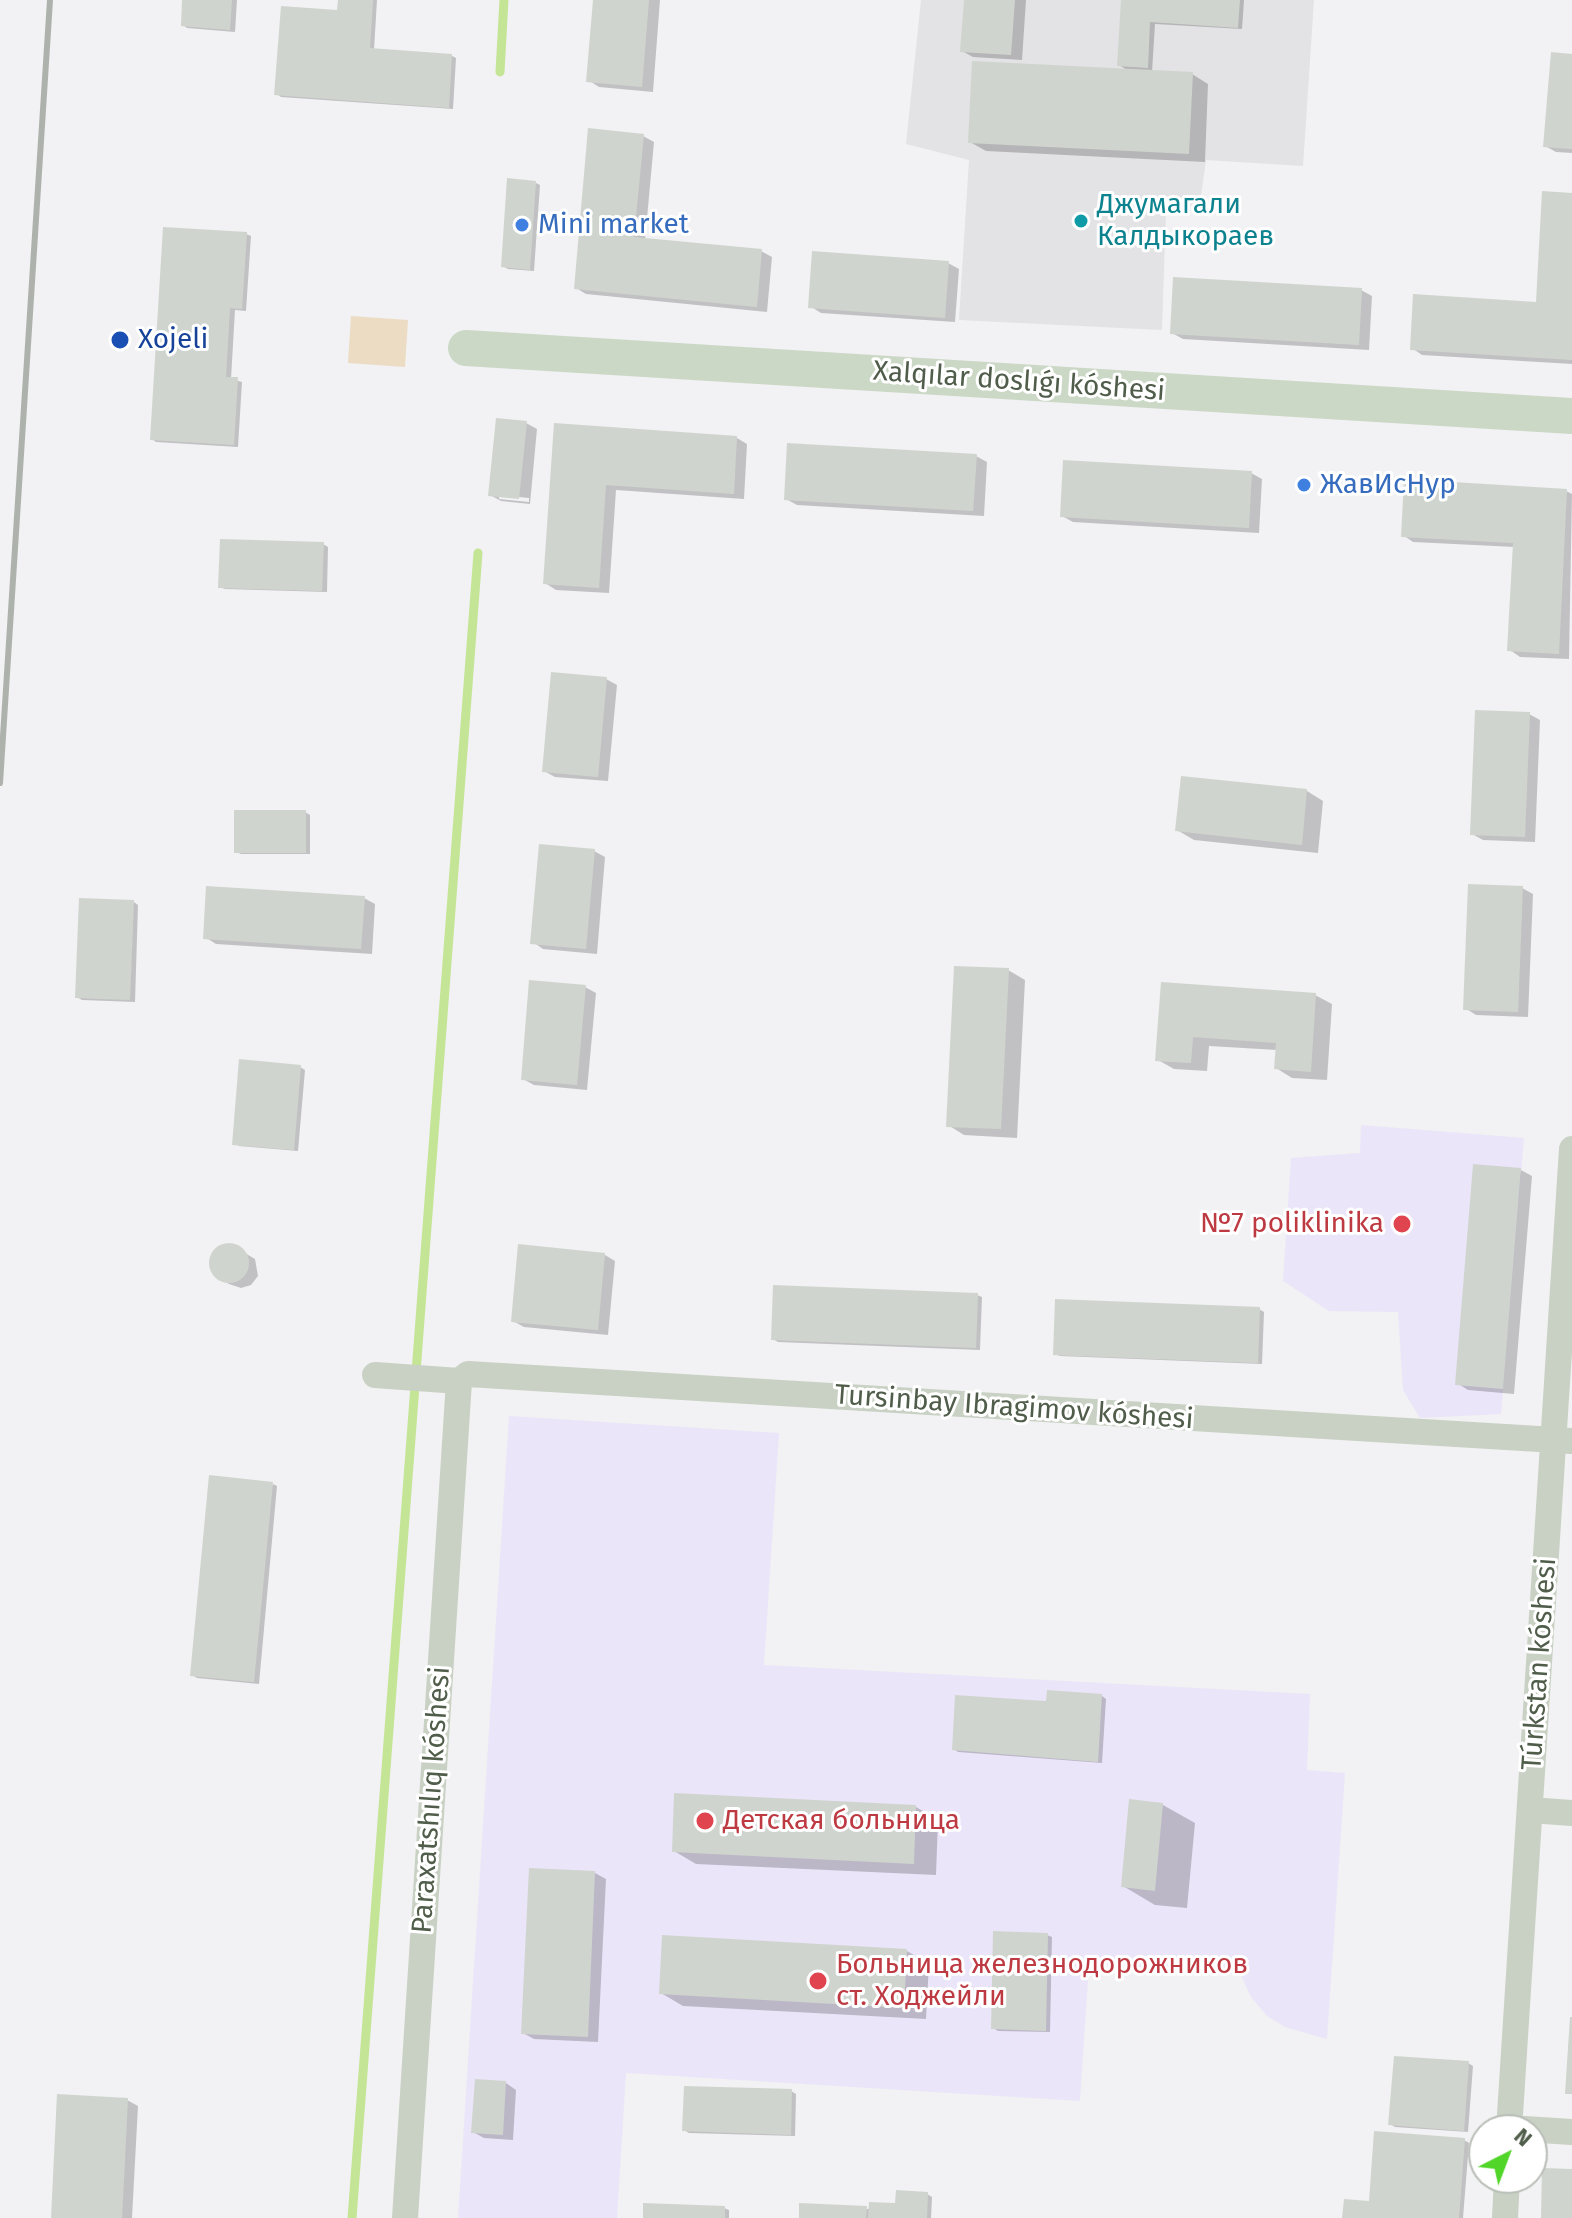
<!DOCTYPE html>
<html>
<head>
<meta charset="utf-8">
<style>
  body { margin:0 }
  #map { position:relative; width:1572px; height:2218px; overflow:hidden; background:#f2f1f3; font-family:"Fira Sans",sans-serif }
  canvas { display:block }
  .north { position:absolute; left:1468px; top:2114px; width:80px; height:80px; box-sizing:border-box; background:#fff; border:2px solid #b9beb7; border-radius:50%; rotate:42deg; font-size:22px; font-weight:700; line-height:32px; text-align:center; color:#505d4a }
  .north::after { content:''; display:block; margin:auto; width:28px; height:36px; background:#51d529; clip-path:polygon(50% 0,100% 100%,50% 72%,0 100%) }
</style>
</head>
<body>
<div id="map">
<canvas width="1572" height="2218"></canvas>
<div class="north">N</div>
</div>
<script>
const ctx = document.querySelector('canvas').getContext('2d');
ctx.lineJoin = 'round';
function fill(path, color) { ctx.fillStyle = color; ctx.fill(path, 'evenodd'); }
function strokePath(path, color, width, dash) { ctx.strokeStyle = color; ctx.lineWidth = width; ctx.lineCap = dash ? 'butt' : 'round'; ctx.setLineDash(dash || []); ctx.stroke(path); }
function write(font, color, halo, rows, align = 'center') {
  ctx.font = font + ' "Fira Sans",sans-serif'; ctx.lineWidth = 6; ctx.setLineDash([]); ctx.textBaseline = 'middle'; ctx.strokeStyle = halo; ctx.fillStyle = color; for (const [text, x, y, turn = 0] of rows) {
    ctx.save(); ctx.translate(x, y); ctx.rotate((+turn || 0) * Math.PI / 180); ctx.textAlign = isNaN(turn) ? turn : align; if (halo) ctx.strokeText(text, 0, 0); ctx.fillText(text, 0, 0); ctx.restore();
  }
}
const education = new Path2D(`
  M 921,0 L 1314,0 L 1303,166 L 1206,160 L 1199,211 L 1166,211 L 1162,330 L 959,320 L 969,160 L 906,144 Z`);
const medical = new Path2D(`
  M 1361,1125 L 1524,1138 L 1501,1414 L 1420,1418 L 1403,1390 L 1398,1312 L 1329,1311 L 1283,1281 L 1291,1158 L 1360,1153 Z
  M 509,1416 L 779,1433 L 764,1665 L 1310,1694 L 1307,1770 L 1345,1773 L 1327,2039 L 1285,2027 L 1267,2016 L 1251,1997 L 1240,1973 L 1089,1964 L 1080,2101 L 626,2073 L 617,2218 L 458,2218 Z`);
const green = new Path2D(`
  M 351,316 L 408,320 L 405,367 L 348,363 Z`);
const shadow = new Path2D(`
  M 184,0 L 237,0 L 235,32 L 187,28 L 183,25 Z
  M 340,0 L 377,0 L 374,50 L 452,56 L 456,58 L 453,109 L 281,97 L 277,94 L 339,12 Z
  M 595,0 L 660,0 L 653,92 L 599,87 L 588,80 Z
  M 966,0 L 1026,0 L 1022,60 L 973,57 L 962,51 Z
  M 1123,0 L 1244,0 L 1242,29 L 1155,24 L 1152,72 L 1192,74 L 1208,84 L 1205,162 L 986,151 L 970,142 L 1129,71 L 1119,65 Z
  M 1572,56 L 1572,153 L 1556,152 L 1545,146 Z
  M 643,136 L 654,142 L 645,240 L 761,251 L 772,257 L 767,312 L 586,294 L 576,288 Z
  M 536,183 L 540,185 L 534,271 L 508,269 L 503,266 Z
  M 1572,195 L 1572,364 L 1422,355 L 1412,348 L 1538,304 Z
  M 246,234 L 251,236 L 246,311 L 235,310 L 231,379 L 242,382 L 238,447 L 156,442 L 152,439 Z
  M 948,263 L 959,269 L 955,322 L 821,313 L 810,306 Z
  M 1361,290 L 1372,296 L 1369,350 L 1183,339 L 1172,333 Z
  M 526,423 L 537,429 L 530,504 L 501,501 L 490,495 ZM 499,495 L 529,498 L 529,502 L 499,499 Z
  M 556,425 L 737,438 L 747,444 L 744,499 L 616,490 L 609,593 L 556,590 L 545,583 Z
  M 976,456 L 987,462 L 984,516 L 797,505 L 786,499 Z
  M 1251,473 L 1262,479 L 1259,533 L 1073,522 L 1062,516 Z
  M 1566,491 L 1572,494 L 1569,659 L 1520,657 L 1510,650 L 1515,547 L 1413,542 L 1403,535 Z
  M 323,544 L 328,547 L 327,592 L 225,589 L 220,587 Z
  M 606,679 L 617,685 L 608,781 L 555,777 L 544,771 Z
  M 1529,714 L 1540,720 L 1535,842 L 1483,840 L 1472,834 Z
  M 1183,778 L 1307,791 L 1323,801 L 1318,853 L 1194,840 L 1177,830 Z
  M 305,812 L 310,815 L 310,854 L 241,854 L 236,852 Z
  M 594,851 L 605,857 L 597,954 L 543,949 L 533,942 Z
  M 1522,888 L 1533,894 L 1528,1017 L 1476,1015 L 1465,1008 Z
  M 364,898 L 375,904 L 372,954 L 216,944 L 205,937 Z
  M 134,902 L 138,905 L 135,1002 L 82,1000 L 77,997 Z
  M 1008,970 L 1025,980 L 1017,1138 L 964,1135 L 948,1125 Z
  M 1162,984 L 1315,995 L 1332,1004 L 1327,1080 L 1292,1078 L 1276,1068 L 1277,1050 L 1209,1046 L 1207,1071 L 1174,1069 L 1158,1060 Z
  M 585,987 L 596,993 L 587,1090 L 534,1085 L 523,1079 Z
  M 300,1067 L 305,1070 L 298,1151 L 239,1146 L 235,1143 Z
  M 1521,1170 L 1532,1176 L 1514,1394 L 1468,1390 L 1457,1383 Z
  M 228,1245 L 233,1246 L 255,1259 L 258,1276 L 251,1285 L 241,1288 L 229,1284 L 218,1277 L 211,1267 L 211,1261 L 217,1250 Z
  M 605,1255 L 615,1261 L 608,1335 L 524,1327 L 513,1321 Z
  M 977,1295 L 982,1297 L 980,1350 L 778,1342 L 773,1339 Z
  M 1259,1309 L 1264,1312 L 1262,1364 L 1060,1356 L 1055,1354 Z
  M 273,1484 L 277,1486 L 259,1684 L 197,1678 L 192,1675 Z
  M 1102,1696 L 1106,1699 L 1102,1763 L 958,1752 L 954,1749 Z
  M 1130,1802 L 1163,1805 L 1195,1823 L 1187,1908 L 1155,1905 L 1123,1886 Z
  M 916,1807 L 938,1820 L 936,1875 L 696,1864 L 674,1851 Z
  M 595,1873 L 606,1879 L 598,2042 L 534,2039 L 523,2033 Z
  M 1047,1935 L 1052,1937 L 1050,2032 L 998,2031 L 993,2028 Z
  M 907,1951 L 929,1964 L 926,2019 L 683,2006 L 661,1993 Z
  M 1468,2063 L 1473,2066 L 1468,2132 L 1395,2127 L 1390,2124 Z
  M 506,2083 L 516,2090 L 513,2140 L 484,2138 L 473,2132 Z
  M 791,2091 L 796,2094 L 795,2136 L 689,2133 L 684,2130 Z
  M 127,2100 L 138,2106 L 132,2218 L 53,2218 Z
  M 1464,2140 L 1469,2143 L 1463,2218 L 1344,2218 Z
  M 927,2194 L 932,2197 L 931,2218 L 801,2218 L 897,2205 Z
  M 724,2208 L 729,2210 L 729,2218 L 645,2218 Z`);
const stream = new Path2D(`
  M 500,72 L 504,0
  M 352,2218 L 478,553`);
const building = new Path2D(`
  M 182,0 L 232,0 L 230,30 L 181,26 Z
  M 338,0 L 373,0 L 370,48 L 452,54 L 449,108 L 274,95 L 281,6 L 337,10 Z
  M 593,0 L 649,0 L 642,87 L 586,82 Z
  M 964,0 L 1015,0 L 1011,55 L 960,52 Z
  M 1121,0 L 1240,0 L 1238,28 L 1150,22 L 1148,68 L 1117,66 Z
  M 1551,52 L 1572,54 L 1572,149 L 1543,147 Z
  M 972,61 L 1193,72 L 1189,154 L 968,143 Z
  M 588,128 L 644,134 L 634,237 L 762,249 L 757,307 L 574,289 Z
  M 507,178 L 536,181 L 530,270 L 501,267 Z
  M 1542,191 L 1572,193 L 1572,360 L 1410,350 L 1413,294 L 1536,302 Z
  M 163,227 L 247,232 L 242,309 L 230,308 L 226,377 L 238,377 L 234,445 L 150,440 Z
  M 812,251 L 949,261 L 945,318 L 808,308 Z
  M 1173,277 L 1362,288 L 1359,345 L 1170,334 Z
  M 496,418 L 527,421 L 519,499 L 488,496 Z
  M 554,423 L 737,436 L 734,494 L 606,485 L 599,588 L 543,584 Z
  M 787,443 L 977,454 L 973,511 L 784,500 Z
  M 1063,460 L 1252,471 L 1249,528 L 1060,517 Z
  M 1404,479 L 1567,489 L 1559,654 L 1507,651 L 1513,543 L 1401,537 Z
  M 220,539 L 324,542 L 322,591 L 218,588 Z
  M 551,672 L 607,677 L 598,777 L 542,772 Z
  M 1475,710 L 1530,712 L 1525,837 L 1470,835 Z
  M 1181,776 L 1307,789 L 1302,845 L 1175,831 Z
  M 234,810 L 306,810 L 306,853 L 234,853 Z
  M 539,844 L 595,849 L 586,949 L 530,944 Z
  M 1468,884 L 1523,886 L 1518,1012 L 1463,1010 Z
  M 206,886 L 365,896 L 361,949 L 203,939 Z
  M 79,898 L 134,900 L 130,1000 L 75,998 Z
  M 954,966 L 1009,968 L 1001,1129 L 946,1127 Z
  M 529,980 L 586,985 L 577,1085 L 521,1080 Z
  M 1161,982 L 1316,993 L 1311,1072 L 1274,1069 L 1276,1043 L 1193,1037 L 1191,1063 L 1155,1061 Z
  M 239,1059 L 301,1065 L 294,1150 L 232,1145 Z
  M 1473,1164 L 1521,1168 L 1503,1389 L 1455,1385 Z
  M209 1263a20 20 0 1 1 40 0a20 20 0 1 1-40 0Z
  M 518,1244 L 605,1253 L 598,1330 L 511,1322 Z
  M 773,1285 L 978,1293 L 976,1348 L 771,1340 Z
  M 1055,1299 L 1260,1307 L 1258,1363 L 1053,1355 Z
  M 209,1475 L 273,1482 L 254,1682 L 190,1676 Z
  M 1047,1690 L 1102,1694 L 1098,1762 L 952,1750 L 955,1695 L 1046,1701 Z
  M 674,1793 L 916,1805 L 914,1864 L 672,1852 Z
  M 1129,1799 L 1163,1803 L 1155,1891 L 1121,1887 Z
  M 529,1868 L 595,1871 L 588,2037 L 521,2034 Z
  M 993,1931 L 1048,1933 L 1046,2031 L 991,2029 Z
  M 662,1935 L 907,1949 L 904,2008 L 659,1994 Z
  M 1570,2017 L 1572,2017 L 1572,2094 L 1565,2094 Z
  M 1394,2056 L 1469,2061 L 1464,2131 L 1388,2125 Z
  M 475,2079 L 506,2081 L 503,2135 L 471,2133 Z
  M 684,2086 L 792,2089 L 791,2135 L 682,2131 Z
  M 57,2094 L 128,2098 L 122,2218 L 51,2218 Z
  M 1374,2131 L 1465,2138 L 1459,2218 L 1342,2218 L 1344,2199 L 1369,2201 Z
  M 1542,2168 L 1572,2169 L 1572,2218 L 1541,2218 Z
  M 896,2190 L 928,2192 L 927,2218 L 868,2218 L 869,2202 L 895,2203 Z
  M 643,2203 L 725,2206 L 725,2218 L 643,2218 Z
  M 799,2203 L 867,2206 L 866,2218 L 799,2218 Z`);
const street = new Path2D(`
  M 375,1375 L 459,1381
  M 459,1381 L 468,1374 L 1572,1441
  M 1530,1810 L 1572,1813
  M 1509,2128 L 1572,2132
  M 1509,2130 L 1572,1149
  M 405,2218 L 459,1381
  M 1505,2218 L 1507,2178`);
const secondary = new Path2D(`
  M 466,348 L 1572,416`);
const rail = new Path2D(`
  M 0,783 L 50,0`);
const markers = [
  [1081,221,8,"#0f9aa8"],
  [522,225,8,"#3f7fe0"],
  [120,340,10,"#1a4fb4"],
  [1304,485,8,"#3f7fe0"],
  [1402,1224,10,"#e0444e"],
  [705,1821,10,"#e0444e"],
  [818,1981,10,"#e0444e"]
];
const cultureNames = [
  ["Джумагали",1097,205],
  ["Калдыкораев",1097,237]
];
const shopNames = [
  ["Mini market",538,225],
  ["ЖавИсНур",1320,485]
];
const transitNames = [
  ["Xojeli",138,340]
];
const streetNames = [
  ["Xalqılar doslıǵı kóshesi",1019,382,4],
  ["Tursinbay Ibragimov kóshesi",1014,1408,4],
  ["Túrkstan kóshesi",1540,1664,-86],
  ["Paraxatshılıq kóshesi",432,1800,-86]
];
const healthNames = [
  ["№7 poliklinika",1384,1224,"right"],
  ["Детская больница",723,1821],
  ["Больница железнодорожников",836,1965],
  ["ст. Ходжейли",836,1997]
];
fill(education, '#e3e2e4');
fill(medical, '#ebe5f9');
fill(green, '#ecdcc4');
fill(shadow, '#0003');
strokePath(stream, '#c4e595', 9);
fill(building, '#cfd5ce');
strokePath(street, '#c8d1c3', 26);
strokePath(secondary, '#cbd8c6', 36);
strokePath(rail, '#adb3ac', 6);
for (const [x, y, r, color] of markers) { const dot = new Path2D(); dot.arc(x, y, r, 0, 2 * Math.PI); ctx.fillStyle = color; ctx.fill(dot); strokePath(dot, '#fff', 3); }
write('28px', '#0d838f', '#fff', cultureNames, 'left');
write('28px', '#366cbe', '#fff', shopNames, 'left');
write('28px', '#164399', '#fff', transitNames, 'left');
write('28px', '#505d4a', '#fff', streetNames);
write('28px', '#be3a42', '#fff', healthNames, 'left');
</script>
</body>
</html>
